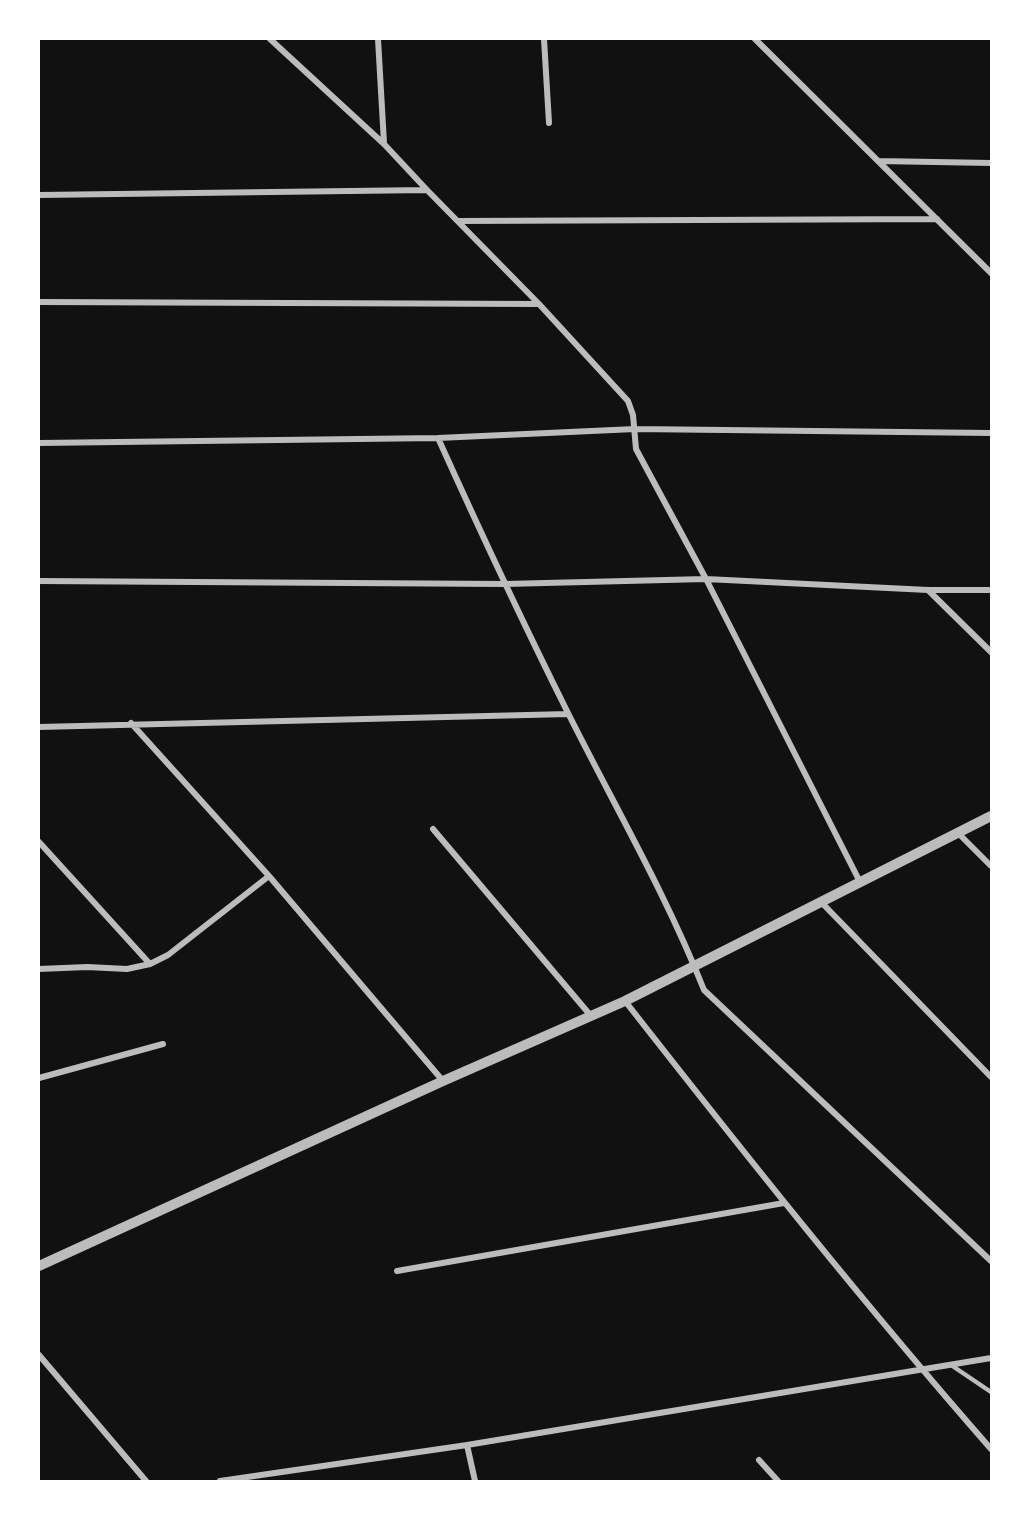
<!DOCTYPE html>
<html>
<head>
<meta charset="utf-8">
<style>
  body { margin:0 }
  #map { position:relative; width:1030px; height:1520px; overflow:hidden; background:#111; font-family:Jost,sans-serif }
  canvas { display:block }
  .frame { position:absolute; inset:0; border:40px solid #fff; pointer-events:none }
</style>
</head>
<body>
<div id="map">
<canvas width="1030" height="1520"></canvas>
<div class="frame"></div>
</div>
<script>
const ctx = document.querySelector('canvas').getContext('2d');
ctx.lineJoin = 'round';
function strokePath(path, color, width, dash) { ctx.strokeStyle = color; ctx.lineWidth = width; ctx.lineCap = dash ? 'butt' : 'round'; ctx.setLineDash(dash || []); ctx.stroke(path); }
const service = new Path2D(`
  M 951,1365 L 991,1392`);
const minor = new Path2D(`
  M 270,39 L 384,144 L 427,190 L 539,304 L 628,401 L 633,415 L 636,449 L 706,579 L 860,882
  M 378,39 L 384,143
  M 544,39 L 549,123
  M 755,39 L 991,273
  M 878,161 L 991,163
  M 39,195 L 427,190
  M 458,221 L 937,219
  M 39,302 L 539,304
  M 438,438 C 480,531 523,623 568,713 C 614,805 666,894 704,990 L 991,1261
  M 39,443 L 438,438 L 635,429 L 991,433
  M 39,581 L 505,584 L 706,579 L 928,590 L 991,590
  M 928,590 L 991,652
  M 131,723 L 269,876 L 443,1081
  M 39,727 L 568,714
  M 433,829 L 591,1016
  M 958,833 L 991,866
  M 39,842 L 150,964
  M 822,903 L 991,1077
  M 39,969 L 87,967 L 127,969 L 150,964 L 168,955 L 269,876
  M 625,1001 C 744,1153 864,1304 991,1449
  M 39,1078 L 163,1044
  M 397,1271 L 784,1203
  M 39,1355 L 146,1481
  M 467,1445 L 475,1481
  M 759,1460 L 778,1481
  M 220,1481 L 467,1445 L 991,1358`);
const tertiary = new Path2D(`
  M 39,1266 L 443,1081 L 625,1001 L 991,816`);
strokePath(service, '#bcbcbc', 4.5);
strokePath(minor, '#bcbcbc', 6);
strokePath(tertiary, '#bcbcbc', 10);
</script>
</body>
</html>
